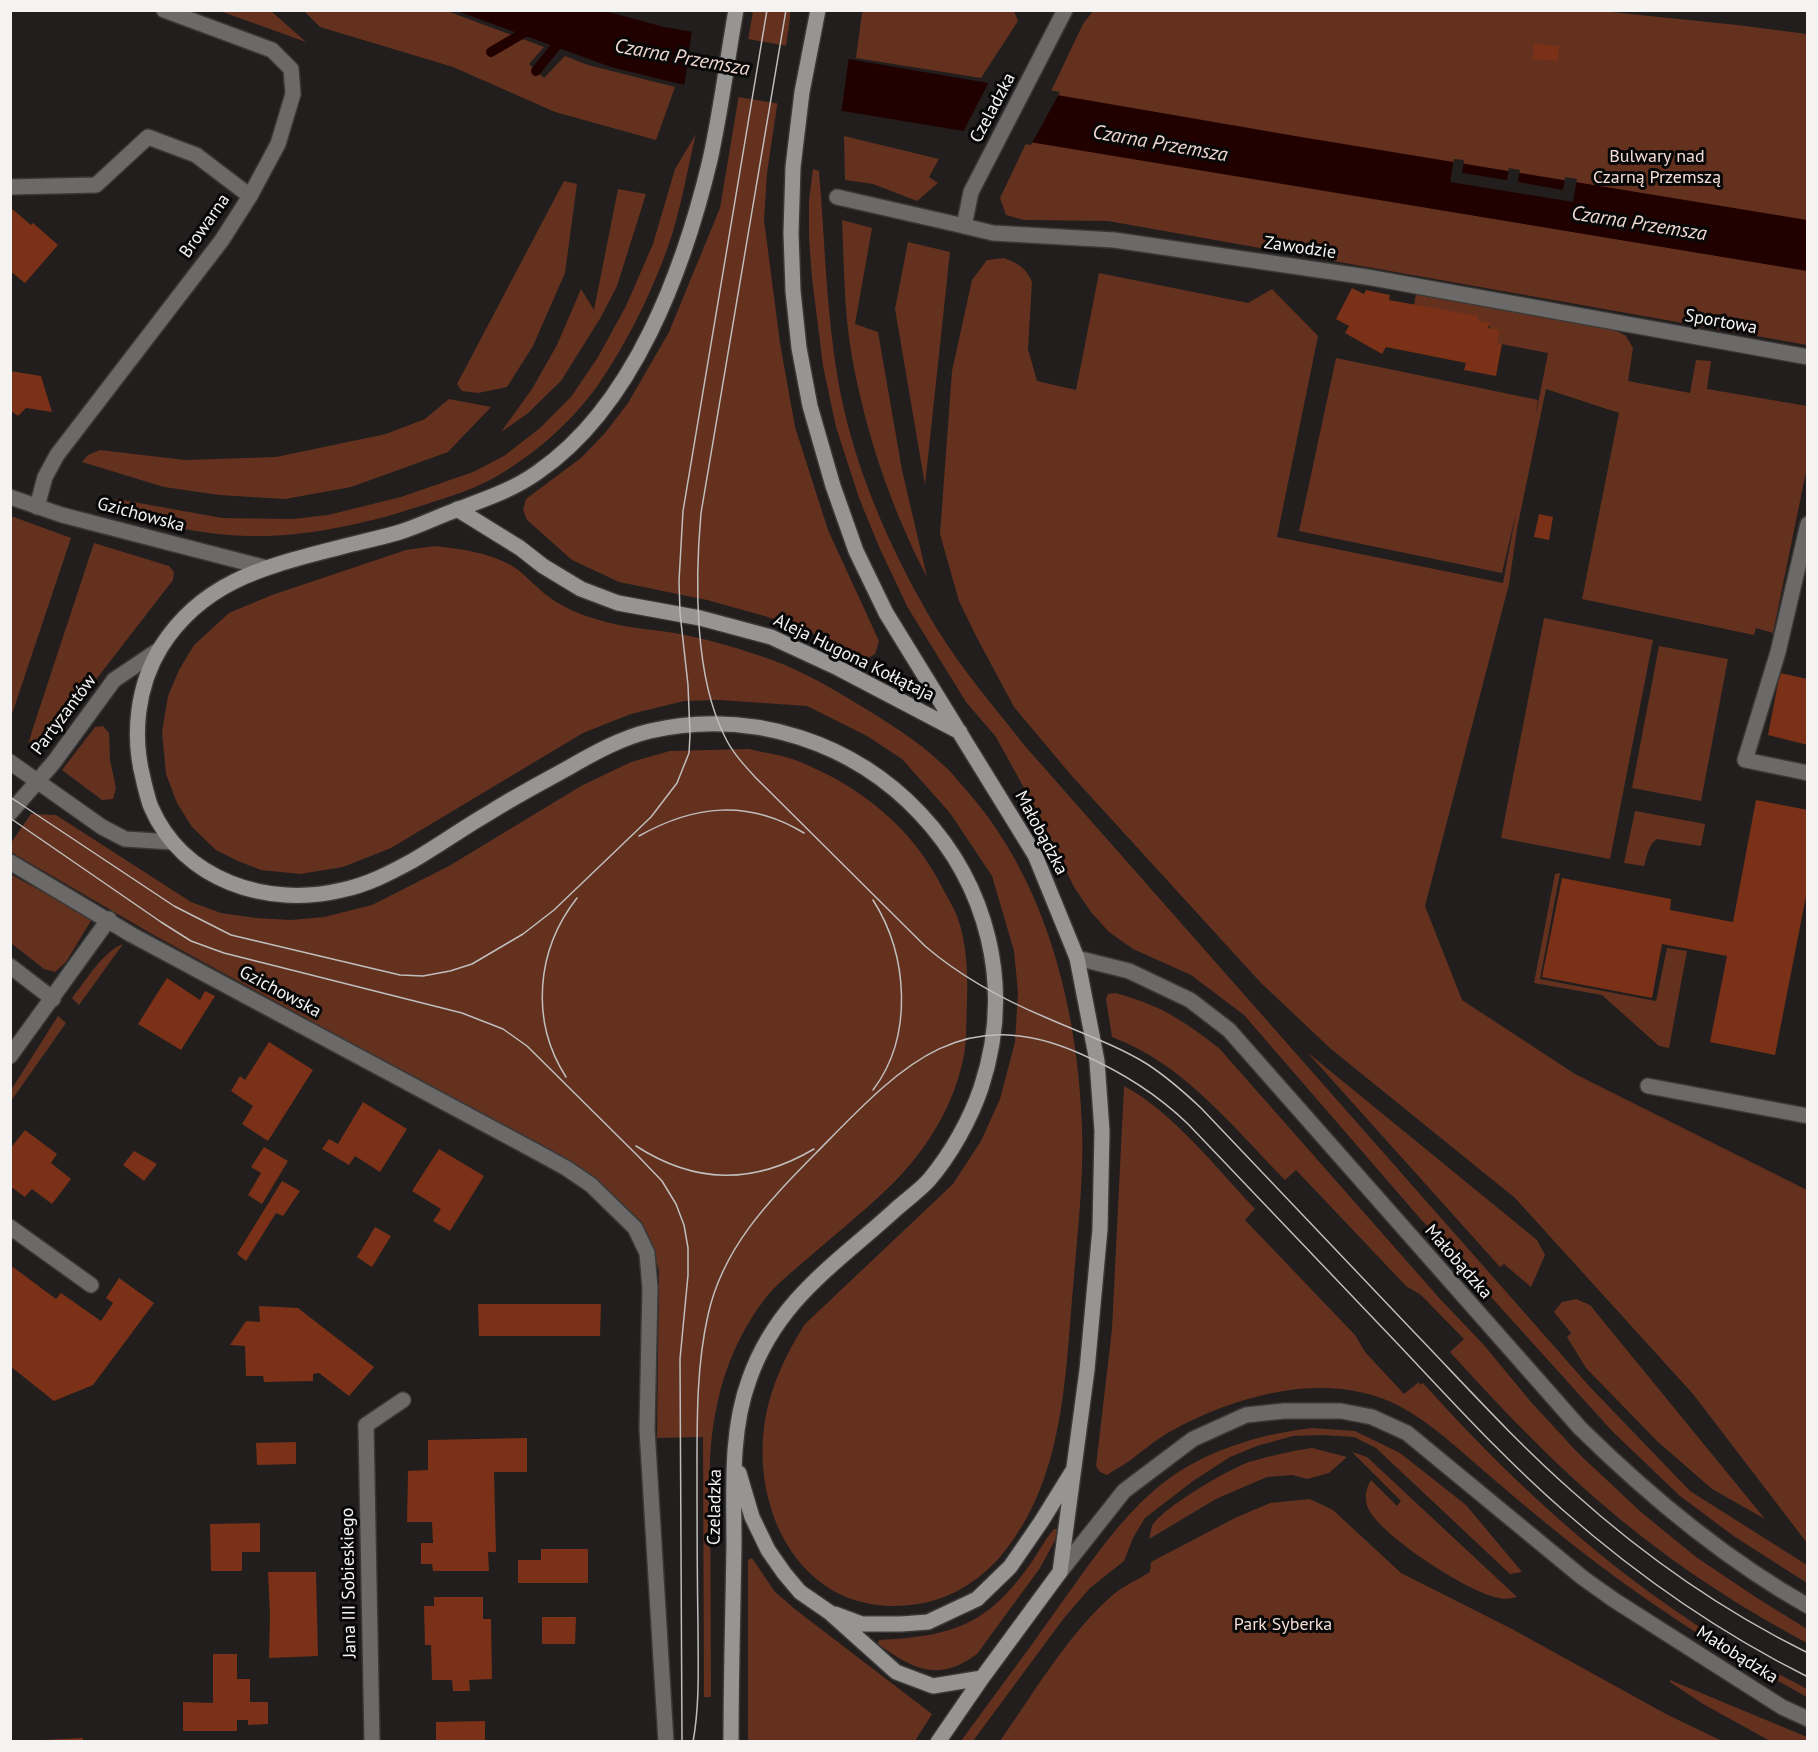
<!DOCTYPE html>
<html>
<head>
<meta charset="utf-8">
<style>
  body { margin:0 }
  #map { position:relative; width:1818px; height:1752px; overflow:hidden; background:#211e1d; font-family:"PT Sans",sans-serif }
  canvas { display:block }
  .frame { position:absolute; inset:0; border:12px solid #f5f3f2; pointer-events:none }
</style>
</head>
<body>
<div id="map">
<canvas width="1818" height="1752"></canvas>
<div class="frame"></div>
</div>
<script>
const ctx = document.querySelector('canvas').getContext('2d');
ctx.lineJoin = 'round';
function fill(path, color) { ctx.fillStyle = color; ctx.fill(path, 'evenodd'); }
function strokePath(path, color, width, dash) { ctx.strokeStyle = color; ctx.lineWidth = width; ctx.lineCap = dash ? 'butt' : 'round'; ctx.setLineDash(dash || []); ctx.stroke(path); }
function write(font, color, halo, rows, align = 'center') {
  ctx.font = font + ' "PT Sans",sans-serif'; ctx.lineWidth = 6; ctx.setLineDash([]); ctx.textBaseline = 'middle'; ctx.strokeStyle = halo; ctx.fillStyle = color; for (const [text, x, y, turn = 0] of rows) {
    ctx.save(); ctx.translate(x, y); ctx.rotate((+turn || 0) * Math.PI / 180); ctx.textAlign = isNaN(turn) ? turn : align; if (halo) ctx.strokeText(text, 0, 0); ctx.fillText(text, 0, 0); ctx.restore();
  }
}
const green = new Path2D(`
  M 1592,10 L 1737,25 L 1807,34 L 1807,345 L 1108,221 L 1024,220 L 1006,215 L 1000,198 L 1083,24 L 1093,11 Z
  M 220,11 L 271,11 L 306,42 Z
  M 304,11 L 447,11 L 544,47 L 529,64 L 544,78 L 565,56 L 588,65 L 675,87 L 656,140 L 555,112 L 453,67 L 320,27 Z
  M 753,11 L 790,11 L 790,19 L 767,173 L 764,220 L 780,343 L 795,427 L 828,530 L 879,641 L 875,654 L 868,658 L 856,655 L 814,634 L 768,617 L 707,600 L 619,582 L 572,560 L 527,520 L 523,510 L 526,499 L 581,458 L 605,433 L 628,403 L 669,332 L 720,208 Z
  M 865,11 L 1014,11 L 1018,21 L 981,78 L 856,58 L 862,13 Z
  M 696,134 C 688,167 682,202 672,235 C 655,286 629,340 598,385 C 570,424 533,456 490,480 C 471,490 448,497 427,504 C 360,526 289,542 218,534 C 180,530 144,520 108,510 L 110,503 L 117,499 L 222,518 L 293,519 L 328,515 L 401,497 L 473,472 L 504,456 L 540,428 L 571,397 L 598,357 L 626,306 L 653,244 L 675,169 Z
  M 844,136 L 939,159 L 929,177 L 938,183 L 917,201 L 873,184 L 845,180 Z
  M 813,169 L 819,171 C 825,241 826,311 838,380 C 853,467 892,554 937,629 C 963,671 995,708 1025,746 L 1590,1387 L 1690,1491 L 1807,1565 L 1807,1583 L 1735,1537 L 1680,1496 L 1612,1431 L 1418,1216 L 1244,1015 L 1191,975 L 1133,949 L 1109,932 L 1091,912 L 1074,887 L 1040,817 L 996,737 L 966,702 L 908,608 L 880,549 L 859,498 L 836,427 L 823,366 L 812,278 L 809,237 L 809,201 Z
  M 564,181 L 577,184 L 565,273 L 533,346 L 507,387 L 478,393 L 462,391 L 457,384 Z
  M 618,189 L 646,194 L 617,286 L 601,317 L 561,381 L 527,414 L 501,432 L 532,389 L 557,345 L 581,289 L 594,310 Z
  M 842,220 L 872,228 L 855,324 L 878,332 L 902,470 L 927,577 C 891,508 866,434 852,357 C 844,312 844,265 842,220 Z
  M 908,242 L 950,252 L 925,485 L 895,309 Z
  M 1004,258 C 1018,263 1026,268 1032,282 L 1028,349 L 1037,381 L 1076,390 L 1099,273 L 1248,303 L 1272,289 L 1318,336 L 1277,537 L 1503,583 L 1516,513 L 1502,573 L 1299,531 L 1336,358 L 1538,400 L 1535,419 L 1548,353 L 1496,343 L 1488,331 L 1490,326 L 1414,305 L 1416,294 L 1615,330 L 1626,336 L 1633,348 L 1628,381 L 1690,393 L 1696,360 L 1711,361 L 1707,389 L 1807,406 L 1807,467 L 1773,633 L 1756,628 L 1754,635 L 1582,599 L 1619,413 L 1546,389 L 1517,529 L 1509,584 L 1425,906 L 1462,1000 L 1575,1074 L 1807,1190 L 1807,1543 L 1693,1394 L 1515,1198 L 1331,1049 L 1261,983 L 1071,775 L 1014,707 L 976,636 L 959,601 L 940,534 L 952,371 L 972,280 L 987,260 Z
  M 449,399 L 491,407 L 448,452 L 351,487 L 285,499 L 219,495 L 164,487 L 82,462 L 88,455 L 100,450 L 185,460 L 276,457 L 386,434 L 425,419 Z
  M 11,516 L 71,538 L 11,717 L 10,516 Z
  M 94,543 L 169,566 L 174,572 L 173,580 L 47,743 L 38,752 L 35,752 L 28,746 L 32,731 Z
  M 435,546 C 461,549 485,552 509,564 C 522,571 533,584 545,594 C 560,606 578,614 596,619 C 623,628 652,629 680,634 C 711,640 742,649 772,660 C 802,671 828,686 856,703 C 884,720 917,740 941,763 C 951,771 959,782 967,791 C 1046,880 1078,1009 1082,1126 C 1084,1176 1078,1227 1074,1277 C 1065,1373 1066,1480 1000,1557 C 976,1584 945,1602 910,1605 C 804,1617 750,1514 765,1420 C 771,1385 786,1354 805,1324 L 953,1184 L 981,1141 L 1000,1099 L 1015,1042 L 1018,992 L 1014,951 L 992,876 L 950,813 L 902,759 L 867,736 L 807,706 L 719,700 L 684,701 L 631,714 L 583,733 L 391,848 L 343,867 L 300,874 L 261,870 L 238,861 L 216,850 L 192,827 L 177,803 L 166,774 L 162,732 L 168,696 L 179,670 L 194,645 L 229,613 L 272,595 L 406,550 Z
  M 1544,618 L 1653,640 L 1610,859 L 1501,838 Z
  M 1659,646 L 1728,659 L 1701,801 L 1632,788 Z
  M 103,726 L 109,733 L 110,760 L 116,788 L 113,799 L 102,800 L 62,770 L 95,727 Z
  M 749,749 C 765,753 783,755 798,761 C 860,786 912,827 942,887 C 947,897 953,906 957,916 C 967,943 968,974 967,1002 C 966,1017 967,1033 965,1048 C 958,1101 925,1154 886,1190 C 861,1214 833,1236 807,1259 C 792,1272 776,1284 764,1300 C 728,1348 714,1399 710,1458 L 711,1697 L 704,1697 L 703,1437 L 657,1438 L 659,1271 L 651,1241 L 635,1216 L 591,1174 L 152,934 L 11,852 L 11,843 L 31,814 L 56,815 L 191,902 L 221,913 L 256,918 L 291,920 L 324,917 L 372,905 L 449,866 L 581,786 L 631,762 L 670,751 Z
  M 1635,811 L 1705,824 L 1701,846 L 1657,839 C 1648,845 1647,856 1644,866 L 1624,863 Z
  M 1560,873 L 1540,979 L 1656,1001 L 1667,948 L 1687,951 L 1669,1048 L 1659,1046 L 1602,995 L 1534,983 L 1555,874 Z
  M 10,874 L 92,919 L 66,962 L 55,972 L 44,969 L 11,943 Z
  M 123,944 L 79,1005 L 72,998 C 85,982 103,951 123,944 Z
  M 1115,993 C 1161,1005 1182,1020 1219,1048 L 1441,1300 L 1483,1344 L 1531,1402 L 1578,1453 L 1641,1512 L 1696,1557 L 1757,1598 L 1807,1629 L 1807,1643 C 1732,1603 1660,1555 1595,1498 C 1544,1453 1496,1403 1450,1352 L 1464,1339 L 1421,1295 L 1406,1286 L 1296,1170 L 1285,1180 C 1232,1126 1184,1064 1112,1037 L 1106,999 L 1108,994 Z
  M 58,1016 L 66,1023 L 11,1101 L 11,1090 Z
  M 1307,1052 L 1537,1240 L 1545,1255 L 1531,1287 L 1504,1264 L 1500,1267 Z
  M 1124,1086 C 1173,1112 1217,1169 1255,1209 L 1245,1220 L 1355,1335 L 1365,1352 L 1404,1394 L 1419,1382 L 1420,1385 L 1423,1383 C 1537,1510 1654,1611 1807,1689 L 1807,1697 C 1723,1652 1643,1601 1568,1541 C 1537,1516 1507,1491 1477,1465 C 1453,1444 1429,1422 1401,1407 C 1331,1369 1240,1394 1175,1429 C 1161,1436 1149,1446 1137,1455 C 1128,1463 1117,1468 1107,1475 L 1100,1472 L 1096,1466 L 1112,1329 Z
  M 1576,1299 L 1590,1305 L 1765,1519 L 1712,1489 L 1657,1441 L 1586,1368 L 1567,1337 L 1571,1333 L 1554,1312 L 1562,1302 Z
  M 1312,1428 L 1355,1431 L 1400,1453 L 1466,1505 L 1522,1572 L 1510,1574 L 1376,1448 L 1354,1437 L 1322,1435 L 1293,1436 L 1257,1446 L 1230,1457 L 1193,1481 L 1145,1518 L 1133,1538 L 1124,1561 L 1090,1588 L 1064,1618 L 973,1741 L 961,1741 C 992,1698 1024,1656 1055,1612 C 1092,1561 1133,1496 1190,1465 C 1228,1444 1269,1433 1312,1428 Z
  M 1312,1448 L 1347,1457 L 1329,1473 L 1307,1479 L 1292,1475 L 1267,1477 L 1216,1499 L 1149,1539 C 1150,1535 1151,1529 1152,1526 C 1162,1508 1229,1469 1249,1462 C 1269,1456 1291,1451 1312,1448 Z
  M 1352,1452 L 1367,1457 L 1517,1597 C 1512,1598 1505,1600 1499,1598 C 1469,1593 1383,1537 1369,1510 C 1364,1500 1365,1490 1371,1480 L 1397,1506 L 1401,1501 Z
  M 1310,1499 L 1333,1510 L 1401,1573 L 1512,1629 L 1666,1714 L 1722,1741 L 1000,1741 C 1033,1694 1070,1631 1114,1594 C 1125,1585 1139,1579 1150,1572 L 1151,1562 L 1235,1518 L 1270,1503 Z
  M 1054,1529 L 1058,1529 L 1059,1533 L 1040,1568 L 977,1654 C 938,1683 913,1669 878,1644 L 879,1640 C 952,1636 987,1626 1031,1563 C 1039,1552 1045,1539 1054,1529 Z
  M 752,1558 L 775,1592 L 796,1610 L 932,1714 L 915,1741 L 748,1741 L 748,1560 Z
  M 1670,1680 L 1807,1737 L 1807,1741 L 1770,1741 L 1703,1704 L 1670,1682 Z`);
const water = new Path2D(`
  M 457,11 L 605,11 L 664,27 L 860,61 L 1301,137 L 1807,220 L 1807,271 L 680,84 L 611,67 Z`);
const pier = new Path2D(`
  M 692,29 L 849,57 L 841,114 L 684,88 Z
  M 990,80 L 1060,92 L 1031,145 L 962,134 Z
  M 1454,159 L 1464,160 L 1462,173 L 1507,180 L 1509,168 L 1520,170 L 1518,182 L 1563,190 L 1565,177 L 1577,179 L 1573,202 L 1450,182 Z`);
const stream = new Path2D(`
  M 491,52 L 532,28
  M 536,71 L 564,36`);
const building = new Path2D(`
  M 1534,44 L 1559,46 L 1558,61 L 1533,59 Z
  M 10,207 L 31,225 L 33,223 L 58,245 L 25,283 L 10,271 Z
  M 1352,288 L 1364,294 L 1366,290 L 1390,295 L 1389,300 L 1478,316 L 1477,320 L 1490,323 L 1488,328 L 1500,330 L 1497,343 L 1502,344 L 1496,376 L 1464,370 L 1466,363 L 1386,347 L 1382,354 L 1345,333 L 1349,326 L 1336,319 Z
  M 10,371 L 41,376 L 52,412 L 26,408 L 18,416 L 10,410 Z
  M 1539,514 L 1553,517 L 1549,540 L 1534,537 Z
  M 1780,673 L 1808,679 L 1808,745 L 1768,735 Z
  M 1756,800 L 1808,810 L 1808,886 L 1775,1055 L 1710,1042 L 1727,956 L 1662,944 L 1652,998 L 1542,977 L 1562,878 L 1671,899 L 1670,910 L 1733,922 Z
  M 167,978 L 200,1000 L 205,991 L 215,996 L 181,1050 L 138,1024 Z
  M 269,1042 L 313,1070 L 268,1141 L 242,1124 L 253,1106 L 231,1091 L 240,1076 L 245,1080 Z
  M 363,1102 L 407,1129 L 380,1172 L 355,1156 L 349,1165 L 322,1149 L 329,1139 L 338,1144 Z
  M 25,1130 L 57,1154 L 51,1163 L 71,1179 L 52,1204 L 32,1189 L 25,1197 L 10,1186 L 10,1149 Z
  M 264,1147 L 288,1161 L 262,1204 L 248,1195 L 261,1173 L 251,1167 Z
  M 439,1149 L 484,1176 L 450,1231 L 433,1221 L 441,1209 L 412,1191 Z
  M 134,1151 L 157,1164 L 144,1181 L 123,1165 Z
  M 282,1181 L 300,1191 L 283,1216 L 276,1213 L 246,1261 L 237,1254 Z
  M 375,1227 L 391,1236 L 372,1267 L 357,1257 Z
  M 13,1267 L 56,1299 L 61,1293 L 101,1321 L 113,1303 L 106,1298 L 119,1278 L 154,1303 L 93,1385 L 54,1401 L 10,1366 L 10,1271 Z
  M 478,1304 L 601,1304 L 600,1336 L 479,1336 Z
  M 259,1306 L 298,1308 L 374,1367 L 349,1396 L 319,1373 L 313,1374 L 313,1381 L 264,1382 L 263,1376 L 246,1376 L 245,1346 L 230,1345 L 246,1321 L 260,1322 Z
  M 527,1438 L 527,1472 L 494,1472 L 496,1552 L 488,1552 L 489,1571 L 433,1571 L 432,1564 L 421,1564 L 421,1543 L 433,1543 L 432,1522 L 407,1522 L 408,1471 L 428,1470 L 428,1440 Z
  M 296,1442 L 296,1464 L 257,1465 L 256,1443 Z
  M 260,1523 L 260,1552 L 242,1552 L 242,1571 L 211,1571 L 210,1524 Z
  M 541,1549 L 588,1549 L 588,1583 L 518,1583 L 518,1560 L 541,1560 Z
  M 268,1572 L 316,1572 L 318,1656 L 269,1658 L 270,1615 Z
  M 434,1597 L 483,1597 L 483,1619 L 491,1619 L 492,1679 L 469,1680 L 470,1691 L 453,1691 L 452,1680 L 432,1680 L 431,1645 L 425,1645 L 424,1606 L 434,1606 Z
  M 542,1617 L 576,1617 L 575,1644 L 542,1644 Z
  M 213,1654 L 237,1654 L 237,1679 L 250,1679 L 250,1702 L 268,1702 L 268,1724 L 248,1725 L 248,1720 L 237,1720 L 237,1731 L 183,1731 L 183,1702 L 213,1703 Z
  M 485,1721 L 485,1742 L 436,1742 L 436,1722 Z
  M 83,1738 L 83,1742 L 43,1742 L 43,1740 Z`);
const service = new Path2D(`
  M 10,187 L 96,185 L 148,137 L 196,155 L 250,196
  M 837,197 L 964,226
  M 1808,524 L 1778,652 L 1745,760 L 1808,773
  M 1648,1086 L 1808,1116
  M 10,1227 L 91,1285
  M 366,1425 L 403,1400`);
const pedestrian = new Path2D(`
  M 535,1151 L 566,1168 L 591,1185 L 635,1228 L 647,1253 L 650,1288 L 647,1429 L 666,1742`);
const minor = new Path2D(`
  M 1065,10 L 971,192 L 964,226 L 993,233 L 1114,240 L 1367,277 L 1808,357
  M 37,507 L 45,477 L 57,455 L 222,240 L 250,196 L 278,144 L 293,94 L 291,69 L 272,50 L 164,10
  M 10,813 L 54,762 L 114,680 L 157,651
  M 10,862 L 132,935 L 535,1151
  M 10,966 L 53,999
  M 10,1056 L 109,919
  M 366,1425 L 372,1742`);
const tertiary = new Path2D(`
  M 10,497 L 62,515 L 263,567
  M 10,762 L 102,827 L 125,839 L 172,842
  M 1077,958 L 1129,971 L 1190,1000 L 1229,1030 L 1580,1428 C 1649,1496 1723,1558 1808,1606
  M 1060,1572 L 1124,1491 L 1193,1439 L 1246,1415 L 1284,1411 L 1341,1411 L 1372,1417 L 1407,1433 L 1583,1578 L 1614,1600 L 1782,1707 L 1808,1719`);
const secondary = new Path2D(`
  M 818,10 L 802,92 L 793,167 L 791,233 L 793,291 L 799,348 L 810,406 L 833,486 L 856,551 L 886,613 L 1035,855 L 1077,958 L 1097,1061 L 1102,1131 L 1100,1229 L 1087,1370 L 1060,1572 L 982,1678 L 938,1742
  M 457,509 L 520,548 L 543,566 L 581,589 L 618,603 L 700,618 L 771,637 L 838,668 L 960,732
  M 739,1473 L 752,1517 L 768,1550 L 784,1573 L 800,1592 L 829,1612 L 896,1672 L 933,1686 L 982,1678
  M 835,1614 L 862,1624 L 901,1624 L 928,1622 L 977,1599 L 1010,1567 L 1041,1522 L 1072,1472
  M 731,1742 C 731,1676 733,1610 734,1545 C 734,1490 730,1432 749,1380 C 777,1300 836,1264 895,1210 C 906,1200 919,1191 929,1180 C 951,1154 970,1120 981,1088 C 1050,880 861,684 650,731 C 621,738 594,753 568,768 C 541,783 514,797 489,813 C 463,828 438,846 412,861 C 390,873 367,885 342,890 C 268,908 183,881 151,807 C 149,803 144,783 143,778 C 132,735 137,686 161,647 C 204,579 269,566 341,547 C 360,542 380,538 400,532 C 419,526 437,517 456,510 C 485,499 513,490 538,472 C 634,406 684,269 710,160 C 721,111 727,60 736,10`);
const tram = new Path2D(`
  M 786,10 L 701,513 C 695,580 694,676 725,737 C 732,752 744,765 755,777 L 925,946 C 961,977 1004,1000 1047,1018 C 1081,1033 1116,1045 1147,1064 C 1167,1077 1184,1092 1201,1108 C 1272,1182 1342,1257 1413,1331 C 1465,1385 1516,1442 1573,1492 C 1643,1555 1723,1611 1808,1653
  M 10,797 L 174,906 L 231,935 L 400,975 L 423,976 L 450,971 L 472,964 L 523,934 L 554,910 L 651,817 L 677,783 L 689,753 L 690,735 L 688,685 L 680,613 L 679,581 L 683,511 L 767,10
  M 10,818 L 161,922 L 191,941 L 224,953 L 462,1013 L 503,1029 L 527,1046 L 638,1156 L 662,1181 L 676,1204 L 684,1225 L 688,1248 L 688,1275 L 680,1359 L 682,1742
  M 639,836 C 694,805 748,799 804,833
  M 873,900 C 908,955 914,1036 873,1090
  M 566,1077 C 530,1021 536,950 577,898
  M 636,1146 C 695,1184 753,1185 814,1149
  M 693,1742 C 700,1703 698,1664 698,1624 C 697,1571 697,1517 697,1464 C 697,1414 697,1364 708,1315 C 723,1247 769,1201 816,1153 C 897,1071 958,999 1081,1054 C 1122,1072 1156,1093 1188,1124 C 1257,1196 1326,1269 1395,1341 C 1450,1399 1504,1459 1564,1511 C 1638,1576 1720,1633 1808,1677`);
const streetNames = [
  ["Czeladzka",993,108,-62],
  ["Browarna",205,226,-55],
  ["Zawodzie",1300,248,8],
  ["Sportowa",1721,322,10],
  ["Gzichowska",141,515,15],
  ["Aleja Hugona Kołłątaja",854,658,26],
  ["Partyzantów",64,715,-53],
  ["Małobądzka",1041,833,62],
  ["Gzichowska",280,992,28],
  ["Małobądzka",1458,1262,49],
  ["Czeladzka",715,1507,-89],
  ["Jana III Sobieskiego",349,1583,-91],
  ["Małobądzka",1737,1655,32]
];
const parkNames = [
  ["Bulwary nad",1657,157],
  ["Czarną Przemszą",1657,178],
  ["Park Syberka",1283,1625]
];
const waterNames = [
  ["Czarna Przemsza",682,58,10],
  ["Czarna Przemsza",1160,144,10],
  ["Czarna Przemsza",1639,224,9]
];
fill(green, '#64311f');
fill(water, '#210000');
fill(pier, '#211e1d');
strokePath(stream, '#210000', 10);
fill(building, '#7a3117');
strokePath(service, '#3a3837', 18);
strokePath(pedestrian, '#3a3837', 18);
strokePath(minor, '#3a3837', 18);
strokePath(tertiary, '#3a3837', 18);
strokePath(secondary, '#3a3837', 18);
strokePath(service, '#6b6a69', 15);
strokePath(pedestrian, '#6b6a69', 15);
strokePath(minor, '#6b6a69', 15);
strokePath(tertiary, '#6b6a69', 15);
strokePath(secondary, '#979594', 15);
strokePath(tram, '#c0bebd', 1.5);
write('18px', '#f5f3f2', '#090808', streetNames);
write('18px', '#f4dcd5', '#090808', parkNames);
write('italic 20px', '#efd8d0', '#090808', waterNames);
</script>
</body>
</html>
